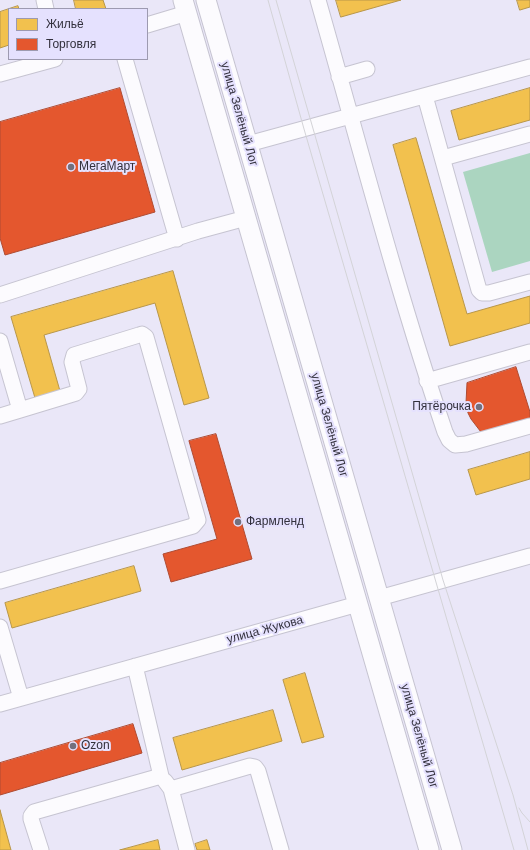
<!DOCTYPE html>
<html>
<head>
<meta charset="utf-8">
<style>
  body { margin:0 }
  #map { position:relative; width:530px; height:850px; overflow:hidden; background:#eae7f8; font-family:Arial,sans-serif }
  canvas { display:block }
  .legend { position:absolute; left:8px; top:8px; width:140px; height:52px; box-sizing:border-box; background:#e5e1fe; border:1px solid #9d9ab0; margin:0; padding:5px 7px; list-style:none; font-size:12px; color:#32303c }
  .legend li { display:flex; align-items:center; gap:8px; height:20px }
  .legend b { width:20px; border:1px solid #9d9ab0 }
</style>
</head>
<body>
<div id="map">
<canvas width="530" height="850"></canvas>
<ul class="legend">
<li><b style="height:11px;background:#f2c14e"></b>Жильё</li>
<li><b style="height:11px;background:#e4572e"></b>Торговля</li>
</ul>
</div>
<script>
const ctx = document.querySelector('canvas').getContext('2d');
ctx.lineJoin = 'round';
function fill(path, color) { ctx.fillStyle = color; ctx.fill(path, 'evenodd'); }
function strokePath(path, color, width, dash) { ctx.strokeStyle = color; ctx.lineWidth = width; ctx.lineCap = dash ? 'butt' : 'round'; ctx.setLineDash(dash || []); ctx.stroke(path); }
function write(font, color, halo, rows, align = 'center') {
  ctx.font = font + ' Arial,sans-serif'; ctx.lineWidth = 4; ctx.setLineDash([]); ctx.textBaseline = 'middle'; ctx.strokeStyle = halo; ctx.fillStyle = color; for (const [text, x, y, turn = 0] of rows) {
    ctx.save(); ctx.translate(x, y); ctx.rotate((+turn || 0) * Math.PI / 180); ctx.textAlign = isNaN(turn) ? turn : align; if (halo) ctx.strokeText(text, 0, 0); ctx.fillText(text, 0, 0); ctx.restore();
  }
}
const green = new Path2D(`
  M 530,153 L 530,261 L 492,272 L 463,172 Z`);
const homes = new Path2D(`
  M 74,0 L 103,0 L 106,9 L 76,9 Z
  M 336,0 L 401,0 L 341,17 Z
  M 517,0 L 530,0 L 530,7 L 520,10 Z
  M 18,6 L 19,9 L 9,9 L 9,45 L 0,48 L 0,12 Z
  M 530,88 L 530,120 L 459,140 L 451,111 Z
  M 416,138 L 467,314 L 530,296 L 530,323 L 450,346 L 393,145 Z
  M 173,271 L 209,398 L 184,405 L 155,303 L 44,335 L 60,391 L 35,398 L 11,317 Z
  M 530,452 L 530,479 L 476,495 L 468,470 Z
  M 134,566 L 141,591 L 12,628 L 5,603 Z
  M 305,673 L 324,737 L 302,743 L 283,680 Z
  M 273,710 L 282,741 L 182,770 L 173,738 Z
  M 0,810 L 11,850 L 0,850 Z
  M 158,840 L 160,850 L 120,850 Z
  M 207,840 L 210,850 L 197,850 L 195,844 Z`);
const shops = new Path2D(`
  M 120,88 L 155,212 L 5,255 L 0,238 L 0,122 Z
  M 516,367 L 530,412 L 530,422 L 484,436 L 471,419 L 468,413 L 466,403 L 467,383 Z
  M 216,434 L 252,559 L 171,582 L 163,554 L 217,539 L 189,441 Z
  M 133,724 L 142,753 L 0,795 L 0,763 Z`);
const minor = new Path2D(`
  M 44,0 L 46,9
  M 318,0 C 359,144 397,290 445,432 L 449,440 L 455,445 L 466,444 L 530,426
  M 147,25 L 187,13
  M 125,59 L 177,239
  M 0,74 L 55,59
  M 339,77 L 367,69
  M 425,96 L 479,290 L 482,293 L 489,293 L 530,282
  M 248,144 L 530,67
  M 443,158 L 530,134
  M 0,295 L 198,231 L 246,218
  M 0,341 L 20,410 L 76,393 L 79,389 L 72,362 L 74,355 L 139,335 L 142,334 L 146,337 L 198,520 L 193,526 L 0,581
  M 427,381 L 530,352
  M 0,416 L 20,410
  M 379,598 L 530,556
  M 0,627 L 21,698
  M 0,704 L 358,604
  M 165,781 L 171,789 L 187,850
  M 171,789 L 250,766 L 255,767 L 258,771 L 281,850
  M 41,850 L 31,819 L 31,816 L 34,812 L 161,776 L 135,666`);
const major = new Path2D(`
  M 183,0 L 429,850
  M 206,0 L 452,850`);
const tram = new Path2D(`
  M 268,0 L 304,129 L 514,850
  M 276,0 L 443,580 L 513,795 L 528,850
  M 519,808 L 522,813 L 530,822`);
const markers = [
  [71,167,4,"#72707e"],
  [479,407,4,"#72707e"],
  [238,522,4,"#72707e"],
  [73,746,4,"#72707e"]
];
const streetNames = [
  ["улица Зелёный Лог",239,114,74],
  ["улица Зелёный Лог",329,425,74],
  ["улица Жукова",265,630,-15],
  ["улица Зелёный Лог",419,736,74]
];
const poiNames = [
  ["МегаМарт",79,167],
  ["Пятёрочка",471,407,"right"],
  ["Фармленд",246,522],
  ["Ozon",81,746]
];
fill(green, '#abd5c0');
fill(homes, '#f2c14e');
strokePath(homes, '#b89649', 1);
fill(shops, '#e4572e');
strokePath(shops, '#af4b32', 1);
strokePath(minor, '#c6c4d1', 17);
strokePath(major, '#c6c4d1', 21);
strokePath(minor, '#fcfbfe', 15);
strokePath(major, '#fcfbfe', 19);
strokePath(tram, '#d3d3d7', 1);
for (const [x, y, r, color] of markers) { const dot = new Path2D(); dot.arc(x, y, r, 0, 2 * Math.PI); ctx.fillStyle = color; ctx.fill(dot); strokePath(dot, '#e5e1fe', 1.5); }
write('12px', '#32303c', '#e5e1fe', streetNames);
write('12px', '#32303c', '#e5e1fe', poiNames, 'left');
</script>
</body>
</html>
